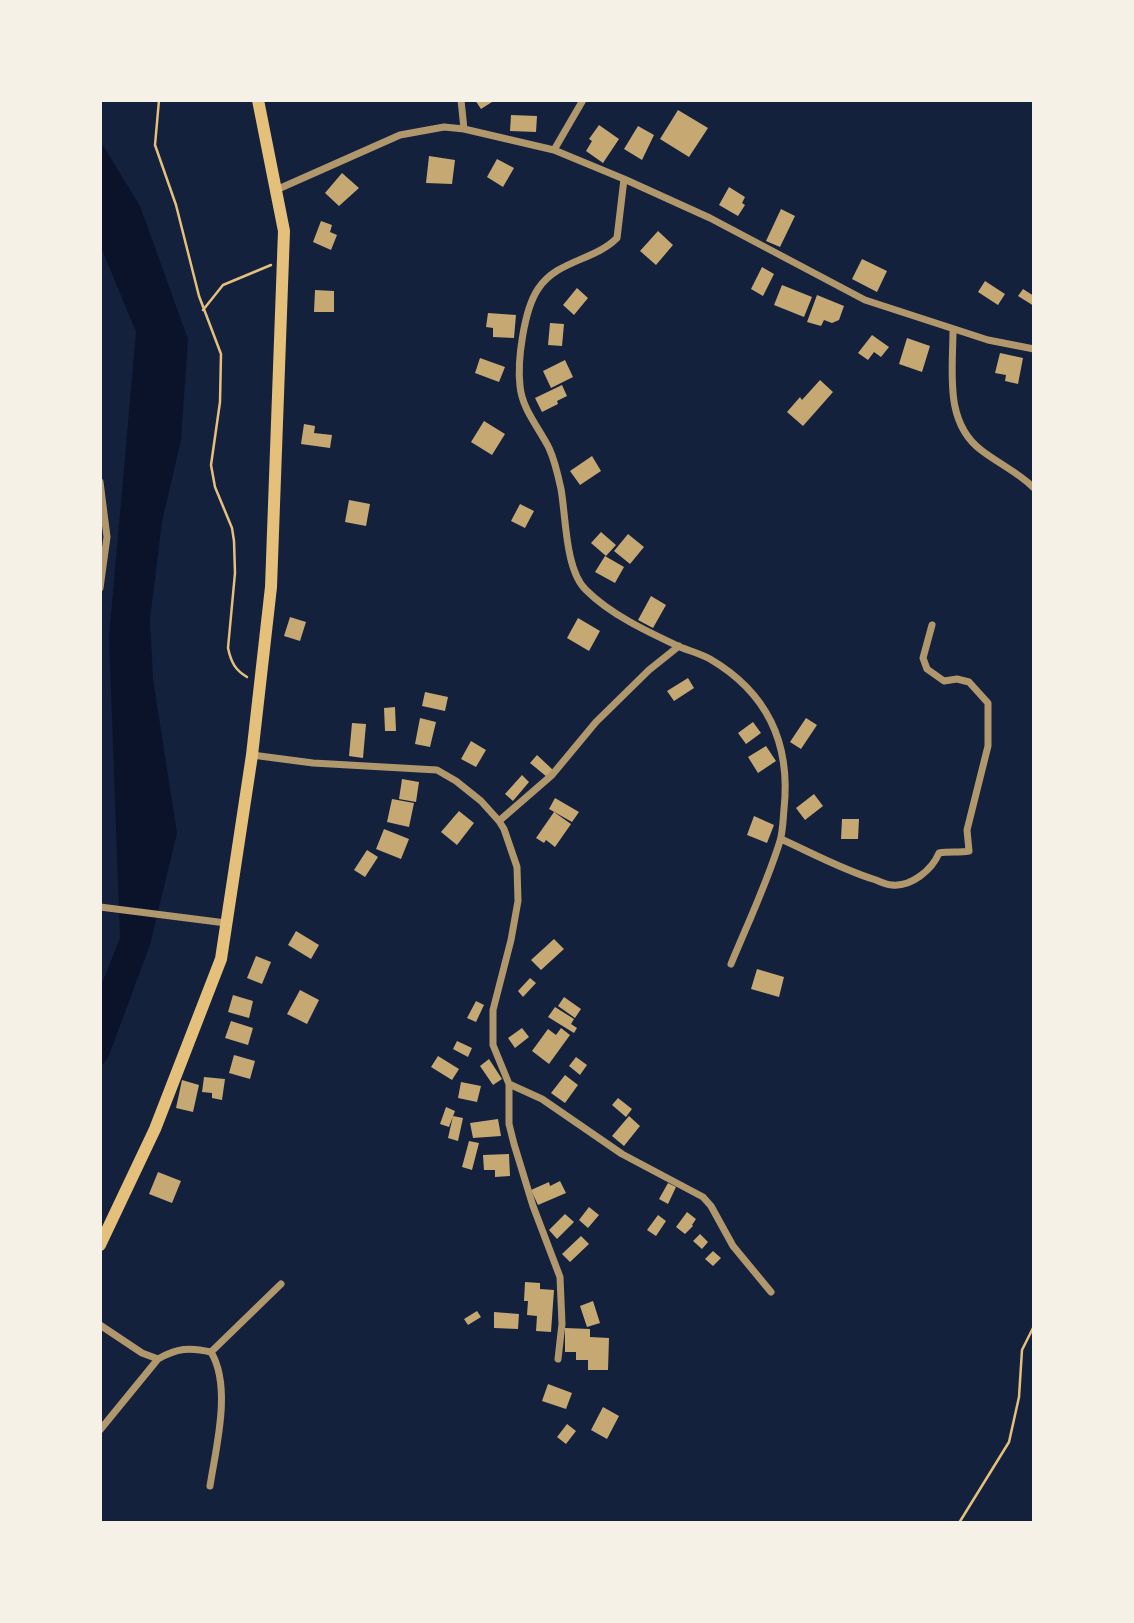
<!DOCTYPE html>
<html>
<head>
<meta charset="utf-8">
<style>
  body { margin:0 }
  #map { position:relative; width:1134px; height:1623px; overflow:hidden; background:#14213d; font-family:Lato,sans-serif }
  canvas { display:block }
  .frame { position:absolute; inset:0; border:102px solid #f6f1e7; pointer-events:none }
</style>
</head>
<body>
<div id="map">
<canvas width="1134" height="1623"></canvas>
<div class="frame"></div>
</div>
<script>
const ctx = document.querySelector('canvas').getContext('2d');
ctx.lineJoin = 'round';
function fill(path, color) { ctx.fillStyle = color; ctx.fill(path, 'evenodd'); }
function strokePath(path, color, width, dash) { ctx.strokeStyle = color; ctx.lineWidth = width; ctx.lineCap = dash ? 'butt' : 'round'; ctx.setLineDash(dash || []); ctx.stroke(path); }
const water = new Path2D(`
  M 100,144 L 104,147 L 140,206 L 188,339 L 181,440 L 162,522 L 150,619 L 153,679 L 177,833 L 150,945 L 108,1058 L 100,1067 L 100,988 L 120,938 L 109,637 L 136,332 L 100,245 Z`);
const building = new Path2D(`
  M 475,100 L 491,100 L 492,102 L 481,109 Z
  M 678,110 L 708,128 L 689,157 L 660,139 Z
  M 511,115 L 537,116 L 536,132 L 510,131 Z
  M 599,125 L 619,139 L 603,163 L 586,151 L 592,141 L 589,139 Z
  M 638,126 L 654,135 L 642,160 L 624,149 Z
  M 429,156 L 455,160 L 452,184 L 426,183 Z
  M 497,159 L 514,168 L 503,187 L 487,177 Z
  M 342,173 L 359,188 L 339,206 L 325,193 Z
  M 729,187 L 745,197 L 742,203 L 745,205 L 738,216 L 719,205 Z
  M 781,209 L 795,216 L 780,247 L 766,241 Z
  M 321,221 L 332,225 L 330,232 L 337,235 L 331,250 L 313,242 Z
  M 658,231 L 673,245 L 656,265 L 640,251 Z
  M 862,259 L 887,271 L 877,292 L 852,279 Z
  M 762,267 L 774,274 L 763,296 L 751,289 Z
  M 985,281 L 1005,294 L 998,305 L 978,292 Z
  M 782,285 L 812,297 L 804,317 L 774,305 Z
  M 577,288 L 588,298 L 574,315 L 563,305 Z
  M 1023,289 L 1034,296 L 1034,306 L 1018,296 Z
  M 315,290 L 334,291 L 334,312 L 314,312 Z
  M 817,295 L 844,306 L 839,320 L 832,323 L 824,320 L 821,326 L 807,322 Z
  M 488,313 L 516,315 L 514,338 L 493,337 L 493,328 L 486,327 Z
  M 550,323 L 564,324 L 562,346 L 548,345 Z
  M 872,335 L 889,347 L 881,357 L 874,352 L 868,360 L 858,353 Z
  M 907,338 L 930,346 L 922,372 L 899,364 Z
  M 1000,353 L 1023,358 L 1018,384 L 1005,381 L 1006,375 L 995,373 Z
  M 480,358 L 505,367 L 499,382 L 475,373 Z
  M 565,360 L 573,377 L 551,388 L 543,371 Z
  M 820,380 L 833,392 L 803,426 L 787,412 L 800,397 L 802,400 Z
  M 562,385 L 567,396 L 557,401 L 558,404 L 542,412 L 535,398 Z
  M 484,421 L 505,434 L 492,455 L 471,442 Z
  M 304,424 L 315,426 L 314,433 L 332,435 L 330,448 L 301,444 Z
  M 592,456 L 601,471 L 580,485 L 570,471 Z
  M 349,500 L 370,504 L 366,526 L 345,522 Z
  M 520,504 L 534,511 L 525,528 L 511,521 Z
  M 601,532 L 616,545 L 606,556 L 591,543 Z
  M 628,534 L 644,547 L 630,564 L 614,551 Z
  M 605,556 L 624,567 L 615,583 L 595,572 Z
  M 651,596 L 666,605 L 653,628 L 638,620 Z
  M 290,617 L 306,622 L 300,641 L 284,636 Z
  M 578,618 L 600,631 L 589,651 L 567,638 Z
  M 688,678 L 694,688 L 674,701 L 667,691 Z
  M 425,692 L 448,697 L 445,711 L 422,706 Z
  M 395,707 L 396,731 L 385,731 L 384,708 Z
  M 420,718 L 436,722 L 430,747 L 415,744 Z
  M 806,718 L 817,725 L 801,749 L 790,742 Z
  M 753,722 L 761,733 L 746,744 L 738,733 Z
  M 352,723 L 366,724 L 363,758 L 349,756 Z
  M 471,741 L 486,750 L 476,767 L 461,759 Z
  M 766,746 L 776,761 L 758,773 L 748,757 Z
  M 537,755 L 553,770 L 547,777 L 530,763 Z
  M 522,775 L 529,782 L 513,801 L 505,794 Z
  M 402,779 L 419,782 L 416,802 L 399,799 Z
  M 814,794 L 823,806 L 805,820 L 796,808 Z
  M 555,798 L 579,812 L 572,822 L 549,809 Z
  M 392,799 L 414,803 L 409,827 L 387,822 Z
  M 459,811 L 474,823 L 457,845 L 441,832 Z
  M 554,812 L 571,824 L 555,847 L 546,840 L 544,843 L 536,838 Z
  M 754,816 L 774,825 L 767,843 L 747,835 Z
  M 842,819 L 859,819 L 858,839 L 841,839 Z
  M 384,829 L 409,839 L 401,859 L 376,849 Z
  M 367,850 L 378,857 L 365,877 L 354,870 Z
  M 296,931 L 319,945 L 311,959 L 288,945 Z
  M 554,939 L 564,949 L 541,970 L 531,960 Z
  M 256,956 L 271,962 L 262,984 L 247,978 Z
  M 757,969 L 784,977 L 779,997 L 751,989 Z
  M 530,978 L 536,983 L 523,997 L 518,991 Z
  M 300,990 L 319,1000 L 307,1024 L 287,1014 Z
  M 233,995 L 253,1001 L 249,1018 L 228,1012 Z
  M 564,997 L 581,1009 L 575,1018 L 558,1006 Z
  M 476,1001 L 484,1005 L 476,1022 L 467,1018 Z
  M 555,1007 L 574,1019 L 571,1024 L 577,1028 L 574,1033 L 548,1017 Z
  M 231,1021 L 253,1028 L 248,1045 L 225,1038 Z
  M 522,1028 L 529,1037 L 515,1048 L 508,1038 Z
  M 561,1028 L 570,1035 L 549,1064 L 532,1051 L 548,1029 L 556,1035 Z
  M 457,1041 L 472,1048 L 468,1057 L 453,1049 Z
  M 234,1055 L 255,1061 L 250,1079 L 229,1073 Z
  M 438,1056 L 459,1069 L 452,1080 L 431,1067 Z
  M 576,1057 L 587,1065 L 580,1075 L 569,1066 Z
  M 489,1059 L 502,1079 L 493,1085 L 480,1066 Z
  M 565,1075 L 578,1085 L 565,1103 L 551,1093 Z
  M 204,1077 L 225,1079 L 222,1100 L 212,1098 L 212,1093 L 202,1092 Z
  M 182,1080 L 199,1085 L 193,1112 L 176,1108 Z
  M 461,1082 L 481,1086 L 477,1102 L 458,1098 Z
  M 618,1098 L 632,1109 L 626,1117 L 612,1105 Z
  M 446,1107 L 455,1111 L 449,1127 L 440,1124 Z
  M 453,1116 L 463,1118 L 458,1141 L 448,1138 Z
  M 629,1116 L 640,1126 L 624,1146 L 612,1136 Z
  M 498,1119 L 501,1136 L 473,1138 L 470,1123 Z
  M 469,1141 L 479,1143 L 472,1170 L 462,1167 Z
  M 509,1154 L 510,1176 L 495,1177 L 495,1170 L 484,1170 L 483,1155 Z
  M 158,1172 L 181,1181 L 172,1203 L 149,1194 Z
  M 560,1181 L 566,1193 L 538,1205 L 531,1190 L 549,1182 L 550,1186 Z
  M 668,1183 L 676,1187 L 668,1204 L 659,1199 Z
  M 589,1207 L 599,1215 L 588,1228 L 579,1220 Z
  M 687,1212 L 696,1219 L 692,1225 L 693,1226 L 685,1234 L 676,1227 Z
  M 565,1214 L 574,1222 L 557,1239 L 549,1230 Z
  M 658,1215 L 666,1221 L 656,1236 L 647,1230 Z
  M 700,1234 L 708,1242 L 702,1249 L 693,1241 Z
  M 581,1236 L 589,1244 L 570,1262 L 562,1254 Z
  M 713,1251 L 721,1258 L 713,1266 L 705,1259 Z
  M 525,1282 L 540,1283 L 540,1289 L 554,1290 L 551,1332 L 536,1331 L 537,1316 L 527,1315 L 528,1301 L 524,1301 Z
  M 593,1301 L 600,1323 L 587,1327 L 580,1306 Z
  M 477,1311 L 481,1317 L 468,1325 L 464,1319 Z
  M 494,1312 L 519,1314 L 518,1329 L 494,1328 Z
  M 565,1328 L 590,1329 L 590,1337 L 609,1338 L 608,1370 L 588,1370 L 588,1360 L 576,1360 L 576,1352 L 565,1352 Z
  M 548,1384 L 572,1393 L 566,1409 L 542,1401 Z
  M 603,1407 L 619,1416 L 607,1439 L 591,1430 Z
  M 567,1424 L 576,1431 L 566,1444 L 557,1437 Z`);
const path = new Path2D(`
  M 159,100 L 155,145 L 176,205 L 199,296 L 221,354 L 220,402 L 211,465 L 215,487 L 232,528 L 234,541 L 235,573 L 228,648 C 231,662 235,670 247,677
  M 203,310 L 223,285 L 271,265
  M 959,1523 L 1009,1442 L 1019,1397 L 1022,1350 L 1034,1326`);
const minor = new Path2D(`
  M 461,100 L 464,129
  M 554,150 L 583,100
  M 624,179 L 617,238 C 594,261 557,260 538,289 C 524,310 517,361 520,386 C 522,409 539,428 549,448 C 555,461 558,475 561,489 C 566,516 565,570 586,590 C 611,615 648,632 680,647 C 690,651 701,654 710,659 C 768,693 791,743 784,809 C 783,820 783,831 780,841 C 767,883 748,923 731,964
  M 276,190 L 400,135 L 444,127 L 464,129 L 554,150 L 624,179 L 710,218 L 865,300 L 988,340 L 1034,349
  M 953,330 C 953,371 944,422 981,450 C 999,464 1018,472 1034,488
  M 100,482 L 107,537 L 100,588
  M 252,755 L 313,763 L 437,770 L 456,781 L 481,801 L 499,821 L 504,829 L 517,867 L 518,901 L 511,940 L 493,1010 L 493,1045 L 509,1084 L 509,1124 L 514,1144 L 533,1206 L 560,1277 L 562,1324 L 558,1359
  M 499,821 L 552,775 L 596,722 L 649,670 L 679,646
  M 781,839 C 812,853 843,870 876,880 C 881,882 887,885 892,885 C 911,887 932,870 939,853 C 950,851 959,853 969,851 L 967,830 L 988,746 L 988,703 L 969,682 L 957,679 L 944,681 L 927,669 L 923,658 L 932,625
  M 100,907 L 226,923
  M 509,1084 L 542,1099 L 622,1154 L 703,1197 L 711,1206 L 733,1246 L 771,1292
  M 100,1325 L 142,1353 L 158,1359
  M 211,1352 L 281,1284
  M 100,1430 L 158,1359 C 177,1348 190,1347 211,1352 C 232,1387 216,1447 210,1486`);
const secondary = new Path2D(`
  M 100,1245 L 155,1129 L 221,959 L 252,755 L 271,587 L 284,231 L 258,100`);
fill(water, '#0b132b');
fill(building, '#c6a872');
strokePath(path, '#e5c07b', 2.5);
strokePath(minor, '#b1986c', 7);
strokePath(secondary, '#e5c07b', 12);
</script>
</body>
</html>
